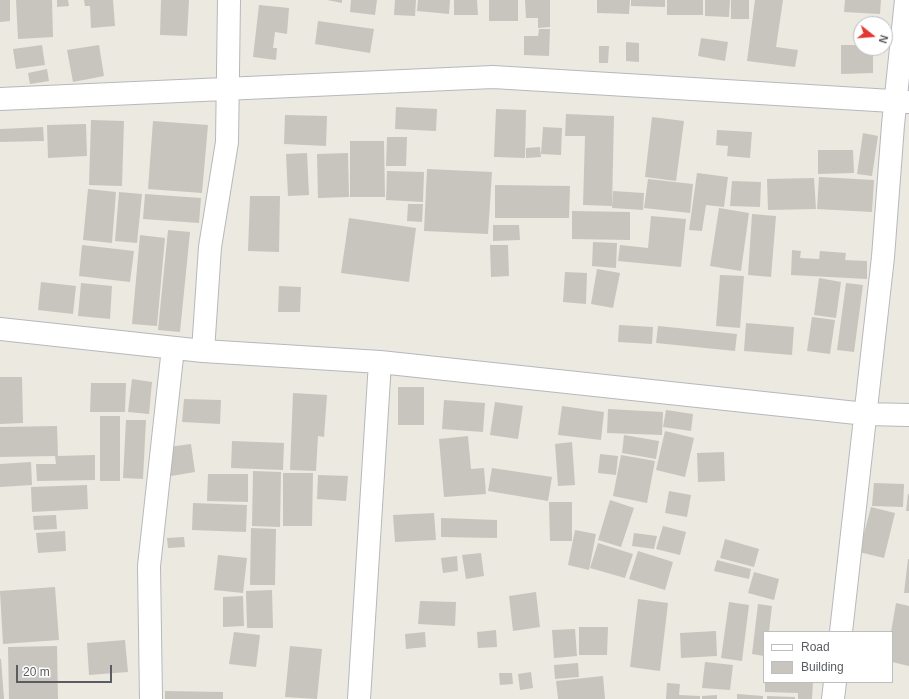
<!DOCTYPE html>
<html>
<head>
<meta charset="utf-8">
<style>
  body { margin:0 }
  #map { position:relative; width:909px; height:699px; overflow:hidden; background:#ebe9e0; font-family:Helvetica,sans-serif }
  canvas { display:block }
  .legend { position:absolute; left:763px; top:631px; width:130px; height:52px; box-sizing:border-box; background:#fff; border:1px solid #bdbec0; margin:0; padding:5px 7px; list-style:none; font-size:12px; color:#595d61 }
  .legend li { display:flex; align-items:center; gap:8px; height:20px }
  .legend b { width:20px; border:1px solid #bdbec0 }
  .north { position:absolute; left:853px; top:16px; width:40px; height:40px; box-sizing:border-box; background:#fff; border:1px solid #bdbec0; border-radius:50%; rotate:107deg; font-size:11px; font-weight:700; line-height:16px; text-align:center; color:#595d61 }
  .north::after { content:''; display:block; margin:auto; width:14px; height:18px; background:#e3372f; clip-path:polygon(50% 0,100% 100%,50% 72%,0 100%) }
  .scale { position:absolute; left:16px; top:665px; width:96px; height:18px; box-sizing:border-box; border:2px solid #595d61; border-top:0; padding-left:5px; font-size:12px; line-height:14px; white-space:nowrap; color:#595d61; -webkit-text-stroke:3px #fff; paint-order:stroke }
</style>
</head>
<body>
<div id="map">
<canvas width="909" height="699"></canvas>
<ul class="legend">
<li><b style="height:5px;background:#fff"></b>Road</li>
<li><b style="height:11px;background:#c8c5bf"></b>Building</li>
</ul>
<div class="north">N</div>
<div class="scale">20 m</div>
</div>
<script>
const ctx = document.querySelector('canvas').getContext('2d');
ctx.lineJoin = 'round';
function fill(path, color) { ctx.fillStyle = color; ctx.fill(path, 'evenodd'); }
function strokePath(path, color, width, dash) { ctx.strokeStyle = color; ctx.lineWidth = width; ctx.lineCap = dash ? 'butt' : 'round'; ctx.setLineDash(dash || []); ctx.stroke(path); }
const building = new Path2D(`
  M 0,0 L 10,0 L 10,21 L 0,22 Z
  M 16,0 L 52,0 L 53,37 L 18,39 Z
  M 57,0 L 68,0 L 69,6 L 57,7 Z
  M 84,0 L 113,0 L 115,26 L 91,28 L 90,6 L 85,6 Z
  M 161,0 L 189,0 L 187,36 L 160,35 Z
  M 327,0 L 342,0 L 342,3 Z
  M 351,0 L 377,0 L 375,15 L 350,12 Z
  M 395,0 L 416,0 L 415,16 L 394,15 Z
  M 418,0 L 450,0 L 449,14 L 417,11 Z
  M 454,0 L 477,0 L 478,15 L 454,15 Z
  M 489,0 L 518,0 L 518,21 L 489,21 Z
  M 525,0 L 550,0 L 550,27 L 538,28 L 538,18 L 526,18 Z
  M 597,0 L 630,0 L 629,14 L 597,13 Z
  M 631,0 L 665,0 L 665,7 L 631,6 Z
  M 667,0 L 703,0 L 703,15 L 667,15 Z
  M 705,0 L 730,0 L 729,17 L 705,16 Z
  M 731,0 L 749,0 L 749,19 L 731,19 Z
  M 755,0 L 783,0 L 776,47 L 798,50 L 795,67 L 747,61 Z
  M 845,0 L 881,0 L 880,14 L 844,12 Z
  M 259,5 L 289,8 L 287,34 L 275,32 L 273,48 L 277,48 L 276,60 L 253,57 Z
  M 318,21 L 374,29 L 370,53 L 315,44 Z
  M 539,29 L 550,29 L 549,56 L 524,55 L 524,36 L 538,36 Z
  M 701,38 L 728,42 L 725,61 L 698,56 Z
  M 626,42 L 639,43 L 639,62 L 626,61 Z
  M 42,45 L 45,65 L 16,69 L 13,49 Z
  M 99,45 L 104,76 L 73,82 L 67,50 Z
  M 841,45 L 861,45 L 861,48 L 873,48 L 873,73 L 841,74 Z
  M 599,46 L 609,46 L 608,63 L 599,63 Z
  M 47,69 L 49,81 L 30,84 L 28,73 Z
  M 396,107 L 437,109 L 436,131 L 395,129 Z
  M 496,109 L 526,110 L 525,158 L 494,157 Z
  M 566,114 L 614,116 L 612,206 L 583,205 L 585,136 L 565,136 Z
  M 285,115 L 327,116 L 326,146 L 284,144 Z
  M 652,117 L 684,121 L 676,181 L 645,177 Z
  M 91,120 L 124,121 L 122,186 L 89,185 Z
  M 153,121 L 208,125 L 202,193 L 148,189 Z
  M 86,124 L 87,156 L 48,158 L 47,125 Z
  M 43,127 L 44,141 L 0,142 L 0,129 Z
  M 543,127 L 562,128 L 561,155 L 541,154 Z
  M 717,130 L 752,132 L 750,158 L 727,156 L 728,146 L 716,145 Z
  M 863,133 L 878,136 L 872,176 L 857,174 Z
  M 387,137 L 407,137 L 406,166 L 386,166 Z
  M 350,141 L 384,141 L 385,197 L 350,197 Z
  M 540,147 L 541,157 L 526,158 L 526,148 Z
  M 818,150 L 853,150 L 854,173 L 818,174 Z
  M 307,153 L 309,195 L 288,196 L 286,154 Z
  M 348,153 L 349,197 L 318,198 L 317,154 Z
  M 427,169 L 492,172 L 488,234 L 424,231 Z
  M 387,171 L 424,172 L 423,202 L 386,200 Z
  M 697,173 L 728,177 L 724,207 L 706,205 L 702,231 L 689,230 Z
  M 819,177 L 874,180 L 872,212 L 817,209 Z
  M 814,178 L 816,209 L 768,210 L 767,179 Z
  M 648,179 L 693,184 L 690,213 L 644,208 Z
  M 732,181 L 761,182 L 760,207 L 730,206 Z
  M 495,185 L 570,186 L 569,218 L 495,218 Z
  M 88,189 L 116,192 L 112,243 L 83,240 Z
  M 613,191 L 644,193 L 643,210 L 612,208 Z
  M 119,192 L 142,194 L 137,243 L 115,241 Z
  M 145,194 L 201,198 L 199,223 L 143,219 Z
  M 250,196 L 280,196 L 279,252 L 248,251 Z
  M 408,204 L 423,204 L 422,222 L 407,221 Z
  M 719,208 L 749,213 L 741,271 L 710,266 Z
  M 572,211 L 630,212 L 630,240 L 572,239 Z
  M 752,214 L 776,216 L 771,277 L 748,275 Z
  M 651,216 L 686,219 L 681,267 L 618,261 L 620,245 L 648,248 Z
  M 349,218 L 416,228 L 409,282 L 341,273 Z
  M 493,225 L 519,225 L 520,240 L 493,241 Z
  M 168,230 L 190,232 L 180,332 L 158,330 Z
  M 140,235 L 165,238 L 157,326 L 132,324 Z
  M 593,242 L 617,243 L 616,268 L 592,266 Z
  M 82,245 L 134,251 L 130,282 L 79,276 Z
  M 490,245 L 508,245 L 509,276 L 491,277 Z
  M 792,250 L 801,251 L 800,258 L 819,259 L 820,251 L 846,253 L 845,260 L 867,261 L 867,279 L 791,275 Z
  M 597,269 L 620,273 L 613,308 L 591,304 Z
  M 565,272 L 587,273 L 586,304 L 563,302 Z
  M 720,275 L 744,276 L 740,328 L 716,326 Z
  M 819,278 L 841,282 L 836,318 L 814,315 Z
  M 41,282 L 76,286 L 73,314 L 38,310 Z
  M 81,283 L 112,286 L 110,319 L 78,316 Z
  M 846,283 L 863,285 L 854,352 L 837,350 Z
  M 279,286 L 301,287 L 300,312 L 278,312 Z
  M 812,317 L 835,320 L 830,354 L 807,351 Z
  M 746,323 L 794,327 L 792,355 L 744,351 Z
  M 619,325 L 653,327 L 652,344 L 618,342 Z
  M 658,326 L 737,334 L 735,351 L 656,343 Z
  M 0,377 L 22,377 L 23,423 L 0,424 Z
  M 132,379 L 152,382 L 149,414 L 128,412 Z
  M 91,383 L 126,383 L 125,412 L 90,412 Z
  M 398,387 L 424,387 L 424,425 L 398,425 Z
  M 293,393 L 327,395 L 324,437 L 318,436 L 316,471 L 290,470 Z
  M 184,399 L 221,400 L 220,424 L 182,422 Z
  M 444,400 L 485,403 L 483,432 L 442,429 Z
  M 495,402 L 523,406 L 518,439 L 490,435 Z
  M 562,406 L 604,412 L 601,440 L 558,435 Z
  M 608,409 L 663,412 L 662,435 L 607,433 Z
  M 666,410 L 693,414 L 691,431 L 663,427 Z
  M 100,416 L 120,416 L 120,481 L 100,481 Z
  M 126,420 L 146,420 L 143,479 L 123,478 Z
  M 57,426 L 58,456 L 95,455 L 95,480 L 37,481 L 36,464 L 56,464 L 55,456 L 0,457 L 0,427 Z
  M 665,431 L 694,438 L 685,477 L 656,470 Z
  M 624,435 L 659,441 L 656,459 L 622,453 Z
  M 468,436 L 471,469 L 484,468 L 486,494 L 444,497 L 439,439 Z
  M 232,441 L 284,443 L 283,470 L 231,468 Z
  M 572,442 L 575,485 L 558,486 L 555,444 Z
  M 191,444 L 195,472 L 171,476 L 168,447 Z
  M 724,452 L 725,481 L 698,482 L 697,453 Z
  M 600,454 L 618,456 L 616,475 L 598,473 Z
  M 621,455 L 655,461 L 647,503 L 613,496 Z
  M 31,462 L 32,485 L 0,487 L 0,464 Z
  M 492,468 L 552,477 L 548,501 L 488,491 Z
  M 253,471 L 281,472 L 280,527 L 252,526 Z
  M 283,473 L 313,473 L 312,526 L 283,526 Z
  M 208,474 L 248,474 L 248,502 L 207,501 Z
  M 318,475 L 348,476 L 346,501 L 317,499 Z
  M 874,483 L 904,484 L 903,507 L 872,506 Z
  M 87,485 L 88,509 L 32,512 L 31,487 Z
  M 669,491 L 691,495 L 687,517 L 665,513 Z
  M 908,494 L 909,494 L 909,511 L 906,511 Z
  M 610,500 L 634,508 L 621,547 L 598,540 Z
  M 549,502 L 572,502 L 572,541 L 550,541 Z
  M 193,503 L 247,505 L 246,532 L 192,530 Z
  M 871,507 L 895,513 L 884,558 L 859,552 Z
  M 434,513 L 436,540 L 395,542 L 393,515 Z
  M 56,515 L 57,529 L 34,530 L 33,516 Z
  M 441,518 L 497,520 L 497,538 L 441,537 Z
  M 663,526 L 686,532 L 680,555 L 656,549 Z
  M 251,528 L 276,529 L 275,585 L 250,585 Z
  M 575,530 L 596,534 L 589,570 L 568,565 Z
  M 65,531 L 66,551 L 38,553 L 36,533 Z
  M 634,533 L 657,536 L 654,549 L 632,546 Z
  M 184,537 L 185,547 L 168,548 L 167,538 Z
  M 725,539 L 759,549 L 754,567 L 720,558 Z
  M 598,543 L 633,554 L 625,578 L 590,568 Z
  M 638,551 L 673,562 L 665,590 L 629,579 Z
  M 481,553 L 484,576 L 466,579 L 462,555 Z
  M 218,555 L 247,558 L 243,593 L 214,590 Z
  M 457,556 L 458,571 L 443,573 L 441,558 Z
  M 908,559 L 909,559 L 909,593 L 904,593 Z
  M 717,560 L 751,569 L 749,579 L 714,571 Z
  M 754,572 L 779,579 L 774,600 L 748,593 Z
  M 55,587 L 59,640 L 3,644 L 0,591 Z
  M 272,590 L 273,628 L 247,628 L 246,591 Z
  M 536,592 L 540,627 L 513,631 L 509,596 Z
  M 243,596 L 244,626 L 223,627 L 223,597 Z
  M 638,599 L 668,603 L 660,671 L 630,667 Z
  M 420,601 L 456,602 L 455,626 L 418,624 Z
  M 729,602 L 749,605 L 742,661 L 721,658 Z
  M 896,603 L 909,606 L 909,666 L 892,662 L 891,632 Z
  M 758,604 L 772,606 L 769,632 L 764,632 L 764,656 L 752,654 Z
  M 579,627 L 608,627 L 607,655 L 579,655 Z
  M 575,629 L 577,656 L 554,658 L 552,630 Z
  M 496,630 L 497,647 L 478,648 L 477,632 Z
  M 716,631 L 717,656 L 681,658 L 680,633 Z
  M 234,632 L 260,635 L 256,667 L 229,664 Z
  M 425,632 L 426,647 L 406,649 L 405,634 Z
  M 125,640 L 128,672 L 89,675 L 87,643 Z
  M 57,646 L 58,699 L 9,699 L 8,647 Z
  M 290,646 L 322,649 L 317,699 L 285,697 Z
  M 0,659 L 1,659 L 4,699 L 0,699 Z
  M 705,662 L 733,665 L 730,690 L 702,688 Z
  M 578,663 L 579,677 L 555,679 L 554,665 Z
  M 531,672 L 533,688 L 520,690 L 518,674 Z
  M 499,673 L 512,673 L 513,684 L 500,685 Z
  M 603,676 L 605,699 L 558,699 L 556,681 Z
  M 765,682 L 813,682 L 812,699 L 798,699 L 798,693 L 765,692 Z
  M 667,683 L 680,684 L 679,695 L 700,696 L 700,699 L 666,699 Z
  M 165,691 L 223,692 L 223,699 L 165,699 Z
  M 737,694 L 763,696 L 763,699 L 737,699 Z
  M 717,695 L 717,699 L 702,699 L 702,696 Z
  M 767,696 L 795,697 L 795,699 L 767,699 Z`);
const minor = new Path2D(`
  M 0,99 L 493,77 L 909,102
  M 0,329 L 203,351 L 380,362 L 866,414 L 909,415
  M 203,351 L 210,247 L 227,142 L 229,0
  M 841,632 L 883,257 L 893,125 L 906,0
  M 151,699 L 149,566 L 173,348
  M 359,699 L 380,362
  M 833,699 L 835,682`);
fill(building, '#c8c5bf');
strokePath(minor, '#b6b8bd', 24);
strokePath(minor, '#fff', 22);
</script>
</body>
</html>
